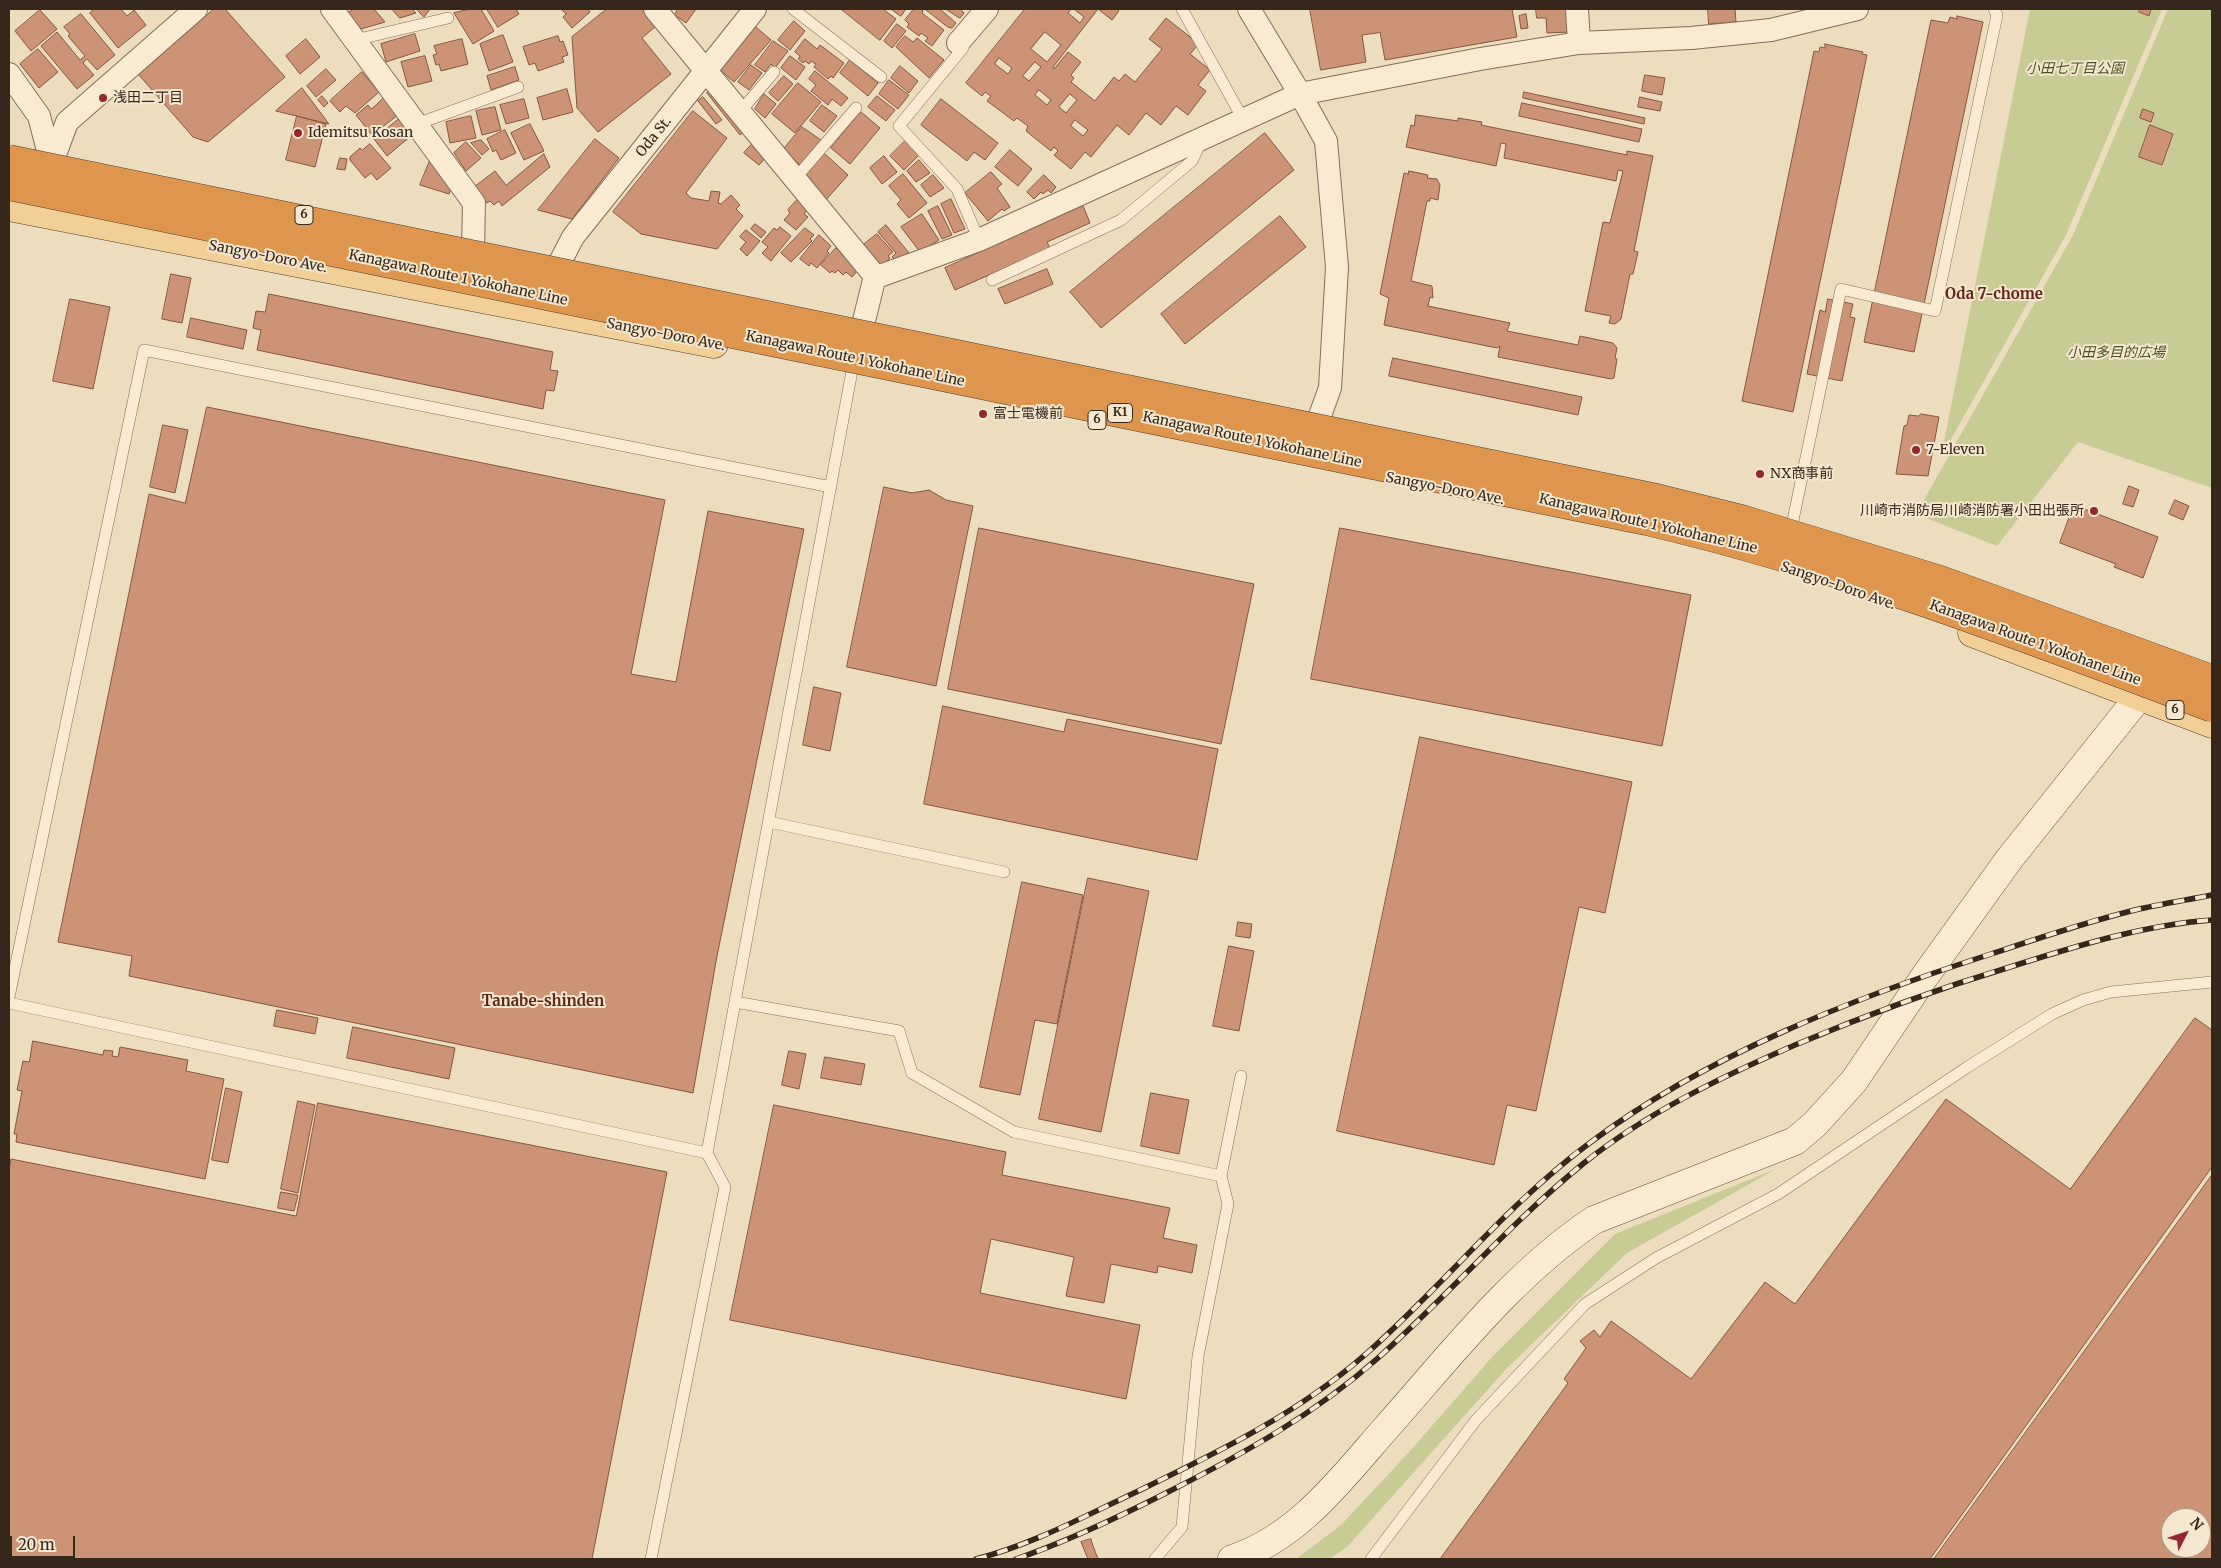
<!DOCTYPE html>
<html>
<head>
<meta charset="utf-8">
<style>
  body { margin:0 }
  #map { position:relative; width:2221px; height:1568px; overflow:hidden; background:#edddbf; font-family:Merriweather,serif }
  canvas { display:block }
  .frame { position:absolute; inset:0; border:10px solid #35271c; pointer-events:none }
  .north { position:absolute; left:2161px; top:1508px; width:50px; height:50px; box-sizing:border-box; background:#f5e7cf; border:1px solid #a89a87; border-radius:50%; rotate:49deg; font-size:14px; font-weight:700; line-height:20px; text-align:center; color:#35271c }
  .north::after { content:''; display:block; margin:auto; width:18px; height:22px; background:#942830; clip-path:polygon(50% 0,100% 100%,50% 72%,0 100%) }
  .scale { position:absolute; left:10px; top:1536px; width:65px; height:22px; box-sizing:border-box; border:2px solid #35271c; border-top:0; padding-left:6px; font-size:15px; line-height:18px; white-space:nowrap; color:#35271c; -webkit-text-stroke:4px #f5e7cf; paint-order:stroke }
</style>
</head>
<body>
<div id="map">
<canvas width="2221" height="1568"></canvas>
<div class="frame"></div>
<div class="north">N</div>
<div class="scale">20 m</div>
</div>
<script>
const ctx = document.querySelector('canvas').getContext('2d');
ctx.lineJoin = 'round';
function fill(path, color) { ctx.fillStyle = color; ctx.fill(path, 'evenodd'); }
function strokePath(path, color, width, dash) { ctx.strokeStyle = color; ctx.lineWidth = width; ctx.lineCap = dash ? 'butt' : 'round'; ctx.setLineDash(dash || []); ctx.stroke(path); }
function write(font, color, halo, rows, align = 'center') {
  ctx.font = font + ' Merriweather,"Noto Sans JP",serif'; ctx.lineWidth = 4; ctx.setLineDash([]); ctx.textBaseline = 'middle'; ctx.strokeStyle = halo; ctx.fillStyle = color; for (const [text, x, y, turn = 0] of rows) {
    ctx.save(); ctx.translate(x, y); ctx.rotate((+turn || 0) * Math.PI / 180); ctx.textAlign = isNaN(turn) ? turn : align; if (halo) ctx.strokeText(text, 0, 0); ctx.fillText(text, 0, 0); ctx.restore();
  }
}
const green = new Path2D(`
  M 2030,9 L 2162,9 L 2066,235 L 1941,457 Z
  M 2168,9 L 2212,9 L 2212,488 L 2078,442 L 1997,546 L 1916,514 L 2073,235 Z
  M 1776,1169 L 1627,1253 L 1508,1367 L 1347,1547 L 1329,1559 L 1296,1559 L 1341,1525 L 1410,1451 L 1493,1356 L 1615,1234 Z`);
const building = new Path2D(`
  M 95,9 L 121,9 L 127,16 L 134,10 L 146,25 L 118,48 L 90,13 Z
  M 214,9 L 225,9 L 285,77 L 208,142 L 193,137 L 139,75 Z
  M 354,9 L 374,9 L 385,22 L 361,29 L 348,13 Z
  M 392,9 L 412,9 L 416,13 L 400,18 Z
  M 417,9 L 430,9 L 424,17 Z
  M 471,9 L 481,9 L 494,31 L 473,44 L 454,13 Z
  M 487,9 L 516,9 L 519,14 L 498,27 Z
  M 561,9 L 588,9 L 590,12 L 572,28 L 563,17 L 566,14 Z
  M 607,9 L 642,9 L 656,26 L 642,38 L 671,74 L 598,132 L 577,108 L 572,37 Z
  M 678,9 L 696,9 L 686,23 L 675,15 Z
  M 841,9 L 883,9 L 896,19 L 880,40 Z
  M 891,9 L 906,9 L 901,16 Z
  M 914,9 L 921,9 L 923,11 L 922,13 L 944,30 L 932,46 L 925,41 L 928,38 L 921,33 L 919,36 L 907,27 L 909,24 L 905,20 Z
  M 925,9 L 940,9 L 956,23 L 952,28 L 948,27 Z
  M 946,9 L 960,9 L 964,13 L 960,18 Z
  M 1025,9 L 1071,9 L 1068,13 L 1080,23 L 1084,17 L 1074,9 L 1116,9 L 1119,11 L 1112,20 L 1098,9 L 1053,67 L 1054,69 L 1068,52 L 1081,62 L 1071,75 L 1074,78 L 1071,82 L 1095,101 L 1114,77 L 1119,81 L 1125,74 L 1135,82 L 1162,49 L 1149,39 L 1166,18 L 1199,44 L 1190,54 L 1210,70 L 1198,85 L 1206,91 L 1188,115 L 1176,106 L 1161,125 L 1146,113 L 1129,135 L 1117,125 L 1091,157 L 1085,152 L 1071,169 L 1054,155 L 1058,151 L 1054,147 L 1051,151 L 1026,131 L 1028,126 L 1017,118 L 1014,121 L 987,101 L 991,96 L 985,92 L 982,96 L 966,83 ZM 1045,32 L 1061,45 L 1047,62 L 1031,49 ZM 999,58 L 1012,68 L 1008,74 L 995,64 ZM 1035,62 L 1041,67 L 1029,81 L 1023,76 ZM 1039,90 L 1051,100 L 1047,105 L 1035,95 ZM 1070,94 L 1077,100 L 1066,113 L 1059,107 ZM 1075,120 L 1088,130 L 1083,136 L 1071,126 Z
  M 1310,9 L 1512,9 L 1517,37 L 1385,60 L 1380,32 L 1377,33 L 1362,35 L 1366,62 L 1321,70 Z
  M 1536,9 L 1569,9 L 1570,32 L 1547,33 L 1546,18 L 1537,18 Z
  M 1708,9 L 1735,9 L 1736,22 L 1709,24 Z
  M 2140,9 L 2151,9 L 2149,16 L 2139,12 Z
  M 40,10 L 57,29 L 31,51 L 15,31 Z
  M 81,14 L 115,55 L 97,70 L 87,59 L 83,63 L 94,75 L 77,89 L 41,46 L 57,32 L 80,60 L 85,56 L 68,36 L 70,34 L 64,27 Z
  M 1526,14 L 1528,28 L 1521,29 L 1519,16 Z
  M 1957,16 L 1983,22 L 1914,352 L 1864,342 L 1931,20 L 1948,23 L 1950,17 L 1957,19 Z
  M 794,21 L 805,31 L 790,50 L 778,40 Z
  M 897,24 L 906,31 L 892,48 L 884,41 Z
  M 756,27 L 771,40 L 734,82 L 719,69 Z
  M 415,34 L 420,51 L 386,62 L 381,44 Z
  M 503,35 L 513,62 L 489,71 L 480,44 Z
  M 558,36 L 560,42 L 563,41 L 568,55 L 562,57 L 564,62 L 538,71 L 535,63 L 529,65 L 523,47 Z
  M 905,36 L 913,42 L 917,38 L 944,60 L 929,78 L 896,47 Z
  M 306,39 L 320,57 L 300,74 L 286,56 Z
  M 462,39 L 468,64 L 441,71 L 439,64 L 436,65 L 433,55 L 437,54 L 434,46 Z
  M 805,39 L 817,49 L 820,45 L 844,63 L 833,78 L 831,76 L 828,79 L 814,67 L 816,64 L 811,61 L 809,64 L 805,61 L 803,63 L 798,59 L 800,56 L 795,52 Z
  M 773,41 L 788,51 L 775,68 L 771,64 L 765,72 L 755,65 Z
  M 1825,44 L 1863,52 L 1862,54 L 1867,55 L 1793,412 L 1742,401 L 1814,51 L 1819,52 L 1820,47 L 1825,48 Z
  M 38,49 L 58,72 L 39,88 L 20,64 Z
  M 425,56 L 432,81 L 408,87 L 401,62 Z
  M 790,56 L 805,67 L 796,80 L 781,68 Z
  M 850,60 L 878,83 L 868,96 L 840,73 Z
  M 751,65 L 762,73 L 749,90 L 738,82 Z
  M 900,66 L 918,81 L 909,93 L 891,78 Z
  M 515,67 L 519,80 L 491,90 L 487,76 Z
  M 326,69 L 336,80 L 316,97 L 307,86 Z
  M 815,71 L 848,98 L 841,106 L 832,99 L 828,105 L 811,91 L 816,85 L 809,79 Z
  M 362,72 L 379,92 L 355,113 L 346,106 L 340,112 L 330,101 Z
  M 1645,75 L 1665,78 L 1662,95 L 1642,91 Z
  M 784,76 L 793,84 L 778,101 L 769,93 Z
  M 889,80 L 909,95 L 898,109 L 879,94 Z
  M 798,83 L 821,102 L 795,133 L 772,114 Z
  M 302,88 L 329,124 L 276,111 Z
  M 567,89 L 573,112 L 543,120 L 537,98 Z
  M 712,89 L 745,131 L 740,135 L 707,93 Z
  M 1524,92 L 1645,118 L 1644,124 L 1523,98 Z
  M 764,94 L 776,104 L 765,118 L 755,109 Z
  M 322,96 L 328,103 L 324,107 L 318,100 Z
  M 877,96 L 895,110 L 886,121 L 868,107 Z
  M 703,97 L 722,120 L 716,124 L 698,101 Z
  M 1640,97 L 1662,102 L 1660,111 L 1638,107 Z
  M 384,98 L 398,115 L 372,135 L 356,115 L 368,105 L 371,109 Z
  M 524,99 L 529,118 L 506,124 L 500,105 Z
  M 941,99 L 998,143 L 985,160 L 974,152 L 967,161 L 921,125 Z
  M 1522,103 L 1642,129 L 1639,142 L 1519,116 Z
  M 822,105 L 837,116 L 824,132 L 810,121 Z
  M 495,107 L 501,130 L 482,135 L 476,111 Z
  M 2143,109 L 2154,113 L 2151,122 L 2140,118 Z
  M 693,111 L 727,138 L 686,193 L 691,198 L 709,201 L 711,191 L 720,192 L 718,203 L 721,204 L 731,195 L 740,205 L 736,209 L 743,216 L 717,249 L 641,234 L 613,212 Z
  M 861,112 L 880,128 L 850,164 L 831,148 Z
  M 1416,115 L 1458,121 L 1458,118 L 1482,122 L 1481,125 L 1627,155 L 1627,151 L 1653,156 L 1634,251 L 1638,252 L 1633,274 L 1630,274 L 1621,319 L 1615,324 L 1609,323 L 1611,316 L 1585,311 L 1603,222 L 1610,223 L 1623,171 L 1618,170 L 1616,181 L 1504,158 L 1506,144 L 1501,143 L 1496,166 L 1406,147 L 1411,125 L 1414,126 Z
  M 297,116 L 326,124 L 315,167 L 286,160 Z
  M 471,116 L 476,138 L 450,143 L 446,122 Z
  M 399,119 L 412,135 L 387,156 L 374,139 Z
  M 530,124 L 544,151 L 524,160 L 511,133 Z
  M 2150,125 L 2173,134 L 2162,165 L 2139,157 Z
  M 802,127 L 821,140 L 800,165 L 783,150 Z
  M 505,130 L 516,153 L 501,160 L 496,150 L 493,152 L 487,139 Z
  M 1265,133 L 1294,170 L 1101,328 L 1070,292 Z
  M 595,139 L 619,158 L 572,219 L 538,210 Z
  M 481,140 L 489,149 L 482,155 L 471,143 Z
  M 905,141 L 919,155 L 904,170 L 890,156 Z
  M 466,142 L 481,158 L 466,171 L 454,153 Z
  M 754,142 L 766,157 L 759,165 L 744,153 Z
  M 370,144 L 391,168 L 377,180 L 371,173 L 365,178 L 350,160 L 350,157 L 360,148 L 362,150 Z
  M 1010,150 L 1032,169 L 1018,186 L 995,167 Z
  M 824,153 L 848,175 L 825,201 L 804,175 Z
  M 544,154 L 550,167 L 502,206 L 499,201 L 494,205 L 490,201 L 487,203 L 474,187 L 495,171 L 506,185 Z
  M 884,156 L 897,172 L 882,184 L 870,168 Z
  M 340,158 L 347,159 L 345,170 L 337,169 Z
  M 431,158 L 452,186 L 449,194 L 420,185 Z
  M 919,160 L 930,173 L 916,182 L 907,171 Z
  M 1409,171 L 1428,175 L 1427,178 L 1437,179 L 1440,185 L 1438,200 L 1430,198 L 1430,201 L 1427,201 L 1411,281 L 1432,286 L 1433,298 L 1430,297 L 1428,306 L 1510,323 L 1507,331 L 1578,345 L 1580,336 L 1613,343 L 1617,348 L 1615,358 L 1617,359 L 1614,378 L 1611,379 L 1498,357 L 1500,346 L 1497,348 L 1384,325 L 1389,298 L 1380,294 L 1404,173 L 1408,174 Z
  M 991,172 L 1002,184 L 997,188 L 1010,207 L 1004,211 L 1002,209 L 988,221 L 965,193 Z
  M 903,174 L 927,203 L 909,218 L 897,204 L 901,200 L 889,186 Z
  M 933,175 L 944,188 L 930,197 L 921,185 Z
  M 1044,175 L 1056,187 L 1051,193 L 1048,190 L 1043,194 L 1041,192 L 1034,199 L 1027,192 Z
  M 798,199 L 809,208 L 804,214 L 808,217 L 796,230 L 784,220 L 790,213 L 788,210 Z
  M 951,199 L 965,229 L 954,233 L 941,204 Z
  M 938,206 L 952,235 L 942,239 L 928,211 Z
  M 1083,206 L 1090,223 L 1047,242 L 1050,248 L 955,290 L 945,268 Z
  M 922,214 L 939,240 L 920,252 L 901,227 Z
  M 1280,216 L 1306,247 L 1185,344 L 1161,314 Z
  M 755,224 L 766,232 L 761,238 L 751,229 Z
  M 886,225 L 909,253 L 898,263 L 892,257 L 896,253 L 878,232 Z
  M 780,227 L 791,236 L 771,261 L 762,253 L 768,247 L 762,242 L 774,228 L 777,230 Z
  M 805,228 L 814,235 L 810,239 L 812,241 L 791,262 L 781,253 Z
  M 746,230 L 760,241 L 747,256 L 740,249 L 746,242 L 740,237 Z
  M 877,234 L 893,252 L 888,256 L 890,258 L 887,261 L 890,265 L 883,271 L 862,246 Z
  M 819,235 L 831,246 L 827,251 L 829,253 L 817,268 L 811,263 L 809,266 L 800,259 Z
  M 836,248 L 848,256 L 846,259 L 858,270 L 852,277 L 846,272 L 843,275 L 838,270 L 835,273 L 832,271 L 830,273 L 821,265 Z
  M 1047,269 L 1053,284 L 1005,304 L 998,289 Z
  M 171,274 L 191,278 L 182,323 L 162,319 Z
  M 269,294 L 553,352 L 550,370 L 558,371 L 554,391 L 546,390 L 543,409 L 257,350 L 261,330 L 253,328 L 256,311 L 265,312 Z
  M 70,299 L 110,307 L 93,389 L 53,381 Z
  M 1828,299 L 1853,304 L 1850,317 L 1855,318 L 1842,381 L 1807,374 L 1820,310 L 1825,312 Z
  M 191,318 L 247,330 L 243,349 L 187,337 Z
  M 1393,358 L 1582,397 L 1578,415 L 1389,376 Z
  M 207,407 L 665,500 L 631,674 L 676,682 L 708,511 L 804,529 L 717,956 L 693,1093 L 129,976 L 132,956 L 58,942 L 149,494 L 185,503 Z
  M 1921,414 L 1939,417 L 1928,476 L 1896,474 L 1904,426 L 1907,425 L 1909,415 L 1918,416 Z
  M 163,425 L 188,430 L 175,493 L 150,487 Z
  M 2129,486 L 2139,490 L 2133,507 L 2123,504 Z
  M 884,487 L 912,493 L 929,490 L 946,500 L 973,506 L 936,686 L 847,667 Z
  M 2175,500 L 2189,506 L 2183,520 L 2169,514 Z
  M 2074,505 L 2158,537 L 2143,578 L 2114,567 L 2116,564 L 2060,543 Z
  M 979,528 L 1254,584 L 1221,744 L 948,689 Z
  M 1340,528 L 1691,595 L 1662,746 L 1311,679 Z
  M 814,687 L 841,693 L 830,751 L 803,745 Z
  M 943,706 L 1064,732 L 1067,719 L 1218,749 L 1197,860 L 924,804 Z
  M 1420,737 L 1632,782 L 1605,913 L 1579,907 L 1536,1111 L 1507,1105 L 1494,1165 L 1337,1131 Z
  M 1088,878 L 1149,891 L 1101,1132 L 1039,1119 Z
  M 1022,882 L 1083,895 L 1057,1024 L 1035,1020 L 1020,1095 L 980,1087 Z
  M 1238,922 L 1252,924 L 1250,938 L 1236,936 Z
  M 1229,946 L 1254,951 L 1239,1031 L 1213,1026 Z
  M 277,1010 L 318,1018 L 315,1034 L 274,1026 Z
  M 2195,1018 L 2212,1030 L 2212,1167 L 1930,1559 L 1440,1559 L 1568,1383 L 1564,1379 L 1586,1348 L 1580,1341 L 1594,1330 L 1600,1337 L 1611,1321 L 1691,1379 L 1765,1282 L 1795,1304 L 1946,1099 L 2070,1189 Z
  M 353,1027 L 455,1048 L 449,1079 L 347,1058 Z
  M 33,1041 L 103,1055 L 104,1050 L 113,1051 L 112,1056 L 118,1057 L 120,1047 L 188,1060 L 186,1071 L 224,1079 L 205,1179 L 16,1142 L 17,1134 L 14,1134 L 22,1091 L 17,1090 L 23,1061 L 29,1062 Z
  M 789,1051 L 806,1054 L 799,1089 L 782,1085 Z
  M 825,1057 L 865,1064 L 861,1085 L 821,1078 Z
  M 226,1088 L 242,1092 L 228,1163 L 212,1160 Z
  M 1151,1093 L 1189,1100 L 1179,1154 L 1141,1146 Z
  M 298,1101 L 315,1105 L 298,1193 L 281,1189 Z
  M 318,1103 L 667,1172 L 592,1559 L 9,1559 L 9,1170 L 11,1159 L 296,1216 Z
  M 774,1105 L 1006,1152 L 1002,1175 L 1170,1208 L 1163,1238 L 1197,1245 L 1192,1273 L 1158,1266 L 1157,1273 L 1111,1264 L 1104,1303 L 1066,1296 L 1074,1257 L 991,1239 L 980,1293 L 1140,1325 L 1126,1399 L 730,1320 Z
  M 2212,1175 L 2212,1559 L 1934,1559 ZM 2171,1518 L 2201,1518 L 2201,1548 L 2171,1548 Z
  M 281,1192 L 298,1195 L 294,1211 L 278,1208 Z
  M 1091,1539 L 1092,1543 L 1098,1559 L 1088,1559 L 1081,1542 Z`);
const lane = new Path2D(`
  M 793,9 L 881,77
  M 1182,9 L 1243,119
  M 355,40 L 448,18
  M 958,43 L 963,48 L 899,126 L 957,189 L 979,240
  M 740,112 L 774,72
  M 417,124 L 518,87
  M 794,180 L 856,108
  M 992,280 L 1121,220 L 1192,161 L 1201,142
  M 1791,530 L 1841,289 L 1935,311 L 1997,15 L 1994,9
  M 769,822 L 1004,872
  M 9,997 L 144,350 L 831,487
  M 735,1002 L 899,1031 L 912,1073 L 1014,1132 L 1221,1176 L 1241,1076
  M 9,1003 L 707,1153
  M 651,1559 L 725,1187 L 707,1153 L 854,360
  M 1155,1559 L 1182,1527 L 1198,1356 L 1228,1204 L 1221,1176
  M 1371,1559 L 1476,1420 L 1585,1304 L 1656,1258 L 1778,1194 L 1966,1068 L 2052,1014 L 2083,1000 L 2111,992 L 2212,982`);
const street = new Path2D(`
  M 332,9 L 474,203 L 473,250
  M 655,9 L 875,276 L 857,349
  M 1249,9 L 1300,94 L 1326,141 L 1337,267 L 1330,388 L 1310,443
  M 1577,9 L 1579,43
  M 958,43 L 987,9
  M 9,74 L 39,116 L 51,162
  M 45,182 L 67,122 L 196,9
  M 557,268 L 573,237 L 755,9
  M 874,278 L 979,240 L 1300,94 L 1480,59 L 1579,43 L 1691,38 L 1771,30 L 1857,9`);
const secondary = new Path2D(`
  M 1232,1559 C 1298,1538 1342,1478 1386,1428 C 1450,1356 1513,1274 1594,1220 L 1795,1141 L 1815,1124 L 1854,1081 L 1925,976 L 2010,858 L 2154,678`);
const primary = new Path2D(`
  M 9,207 L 714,344
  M 1972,633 L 2212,724`);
const rail = new Path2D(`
  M 976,1559 C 1031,1545 1083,1517 1134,1493 C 1216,1453 1298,1414 1367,1353 C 1444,1285 1508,1203 1591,1142 C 1709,1054 1851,999 1991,954 C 2039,938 2086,922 2135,910 C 2160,904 2187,900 2212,895
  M 1016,1559 C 1068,1541 1119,1517 1168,1492 C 1243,1454 1315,1414 1378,1358 C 1449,1295 1510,1223 1584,1163 C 1648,1112 1721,1077 1795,1045 C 1866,1015 1937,989 2010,967 C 2076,946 2143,925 2212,920`);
const highwayBridge = new Path2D(`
  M 9,159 L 1657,498 L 1742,519 L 1941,580 L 2212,679
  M 9,186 L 1646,521 C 1839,566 2026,638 2212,708`);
const markers = [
  [103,98,5,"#942830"],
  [298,133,5,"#942830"],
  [983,414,5,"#942830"],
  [1916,450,5,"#942830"],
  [1760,474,5,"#942830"],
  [2094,511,5,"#942830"]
];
const shields = [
  [304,215,18],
  [1120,413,25],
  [1097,420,18],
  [2175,710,18]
];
const shieldNames = [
  ["6",304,215],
  ["K1",1120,413],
  ["6",1097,420],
  ["6",2175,710]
];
const parkNames = [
  ["小田七丁目公園",2075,69],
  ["小田多目的広場",2116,353]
];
const poiNames = [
  ["浅田二丁目",113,98],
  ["Idemitsu Kosan",308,133],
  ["富士電機前",993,414],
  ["7-Eleven",1926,450],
  ["NX商事前",1770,474],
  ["川崎市消防局川崎消防署小田出張所",2084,511,"right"]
];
const streetNames = [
  ["Oda St.",654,137,-51],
  ["Sangyo-Doro Ave.",268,257,11],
  ["Kanagawa Route 1 Yokohane Line",458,278,12],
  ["Sangyo-Doro Ave.",666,335,11],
  ["Kanagawa Route 1 Yokohane Line",855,359,12],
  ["Kanagawa Route 1 Yokohane Line",1252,440,12],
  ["Sangyo-Doro Ave.",1445,489,11],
  ["Kanagawa Route 1 Yokohane Line",1648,524,13],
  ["Sangyo-Doro Ave.",1838,586,19],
  ["Kanagawa Route 1 Yokohane Line",2035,643,20]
];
const neighbourhoodNames = [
  ["Oda 7-chome",1994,295],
  ["Tanabe-shinden",543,1002]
];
fill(green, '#c8cb93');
fill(building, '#cc9475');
strokePath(building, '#85553e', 1);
strokePath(lane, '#866d58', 12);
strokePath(street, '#866d58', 24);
strokePath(secondary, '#674e3b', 29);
strokePath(primary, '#533c2c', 29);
strokePath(lane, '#f8ebd2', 11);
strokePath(street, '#f8ebd2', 22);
strokePath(secondary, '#f8ebd2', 28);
strokePath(primary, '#f1cf96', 28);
strokePath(rail, '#35271c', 5.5);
strokePath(rail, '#f5e7cf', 4, [11]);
strokePath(highwayBridge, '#533c2c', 29, []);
strokePath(highwayBridge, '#de964f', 28);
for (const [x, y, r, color] of markers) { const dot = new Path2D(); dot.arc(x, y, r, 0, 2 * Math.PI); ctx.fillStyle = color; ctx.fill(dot); strokePath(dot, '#f5e7cf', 2); }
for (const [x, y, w] of shields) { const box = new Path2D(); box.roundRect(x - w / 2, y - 9.5, w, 19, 4); ctx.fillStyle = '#f5e7cf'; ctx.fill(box); strokePath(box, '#35271c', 1); }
write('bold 12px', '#35271c', null, shieldNames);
write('italic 14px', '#495223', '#f5e7cf', parkNames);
write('14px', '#35271c', '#f5e7cf', poiNames, 'left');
write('14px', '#35271c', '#f5e7cf', streetNames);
write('bold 15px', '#62261c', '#f5e7cf', neighbourhoodNames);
</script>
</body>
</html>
